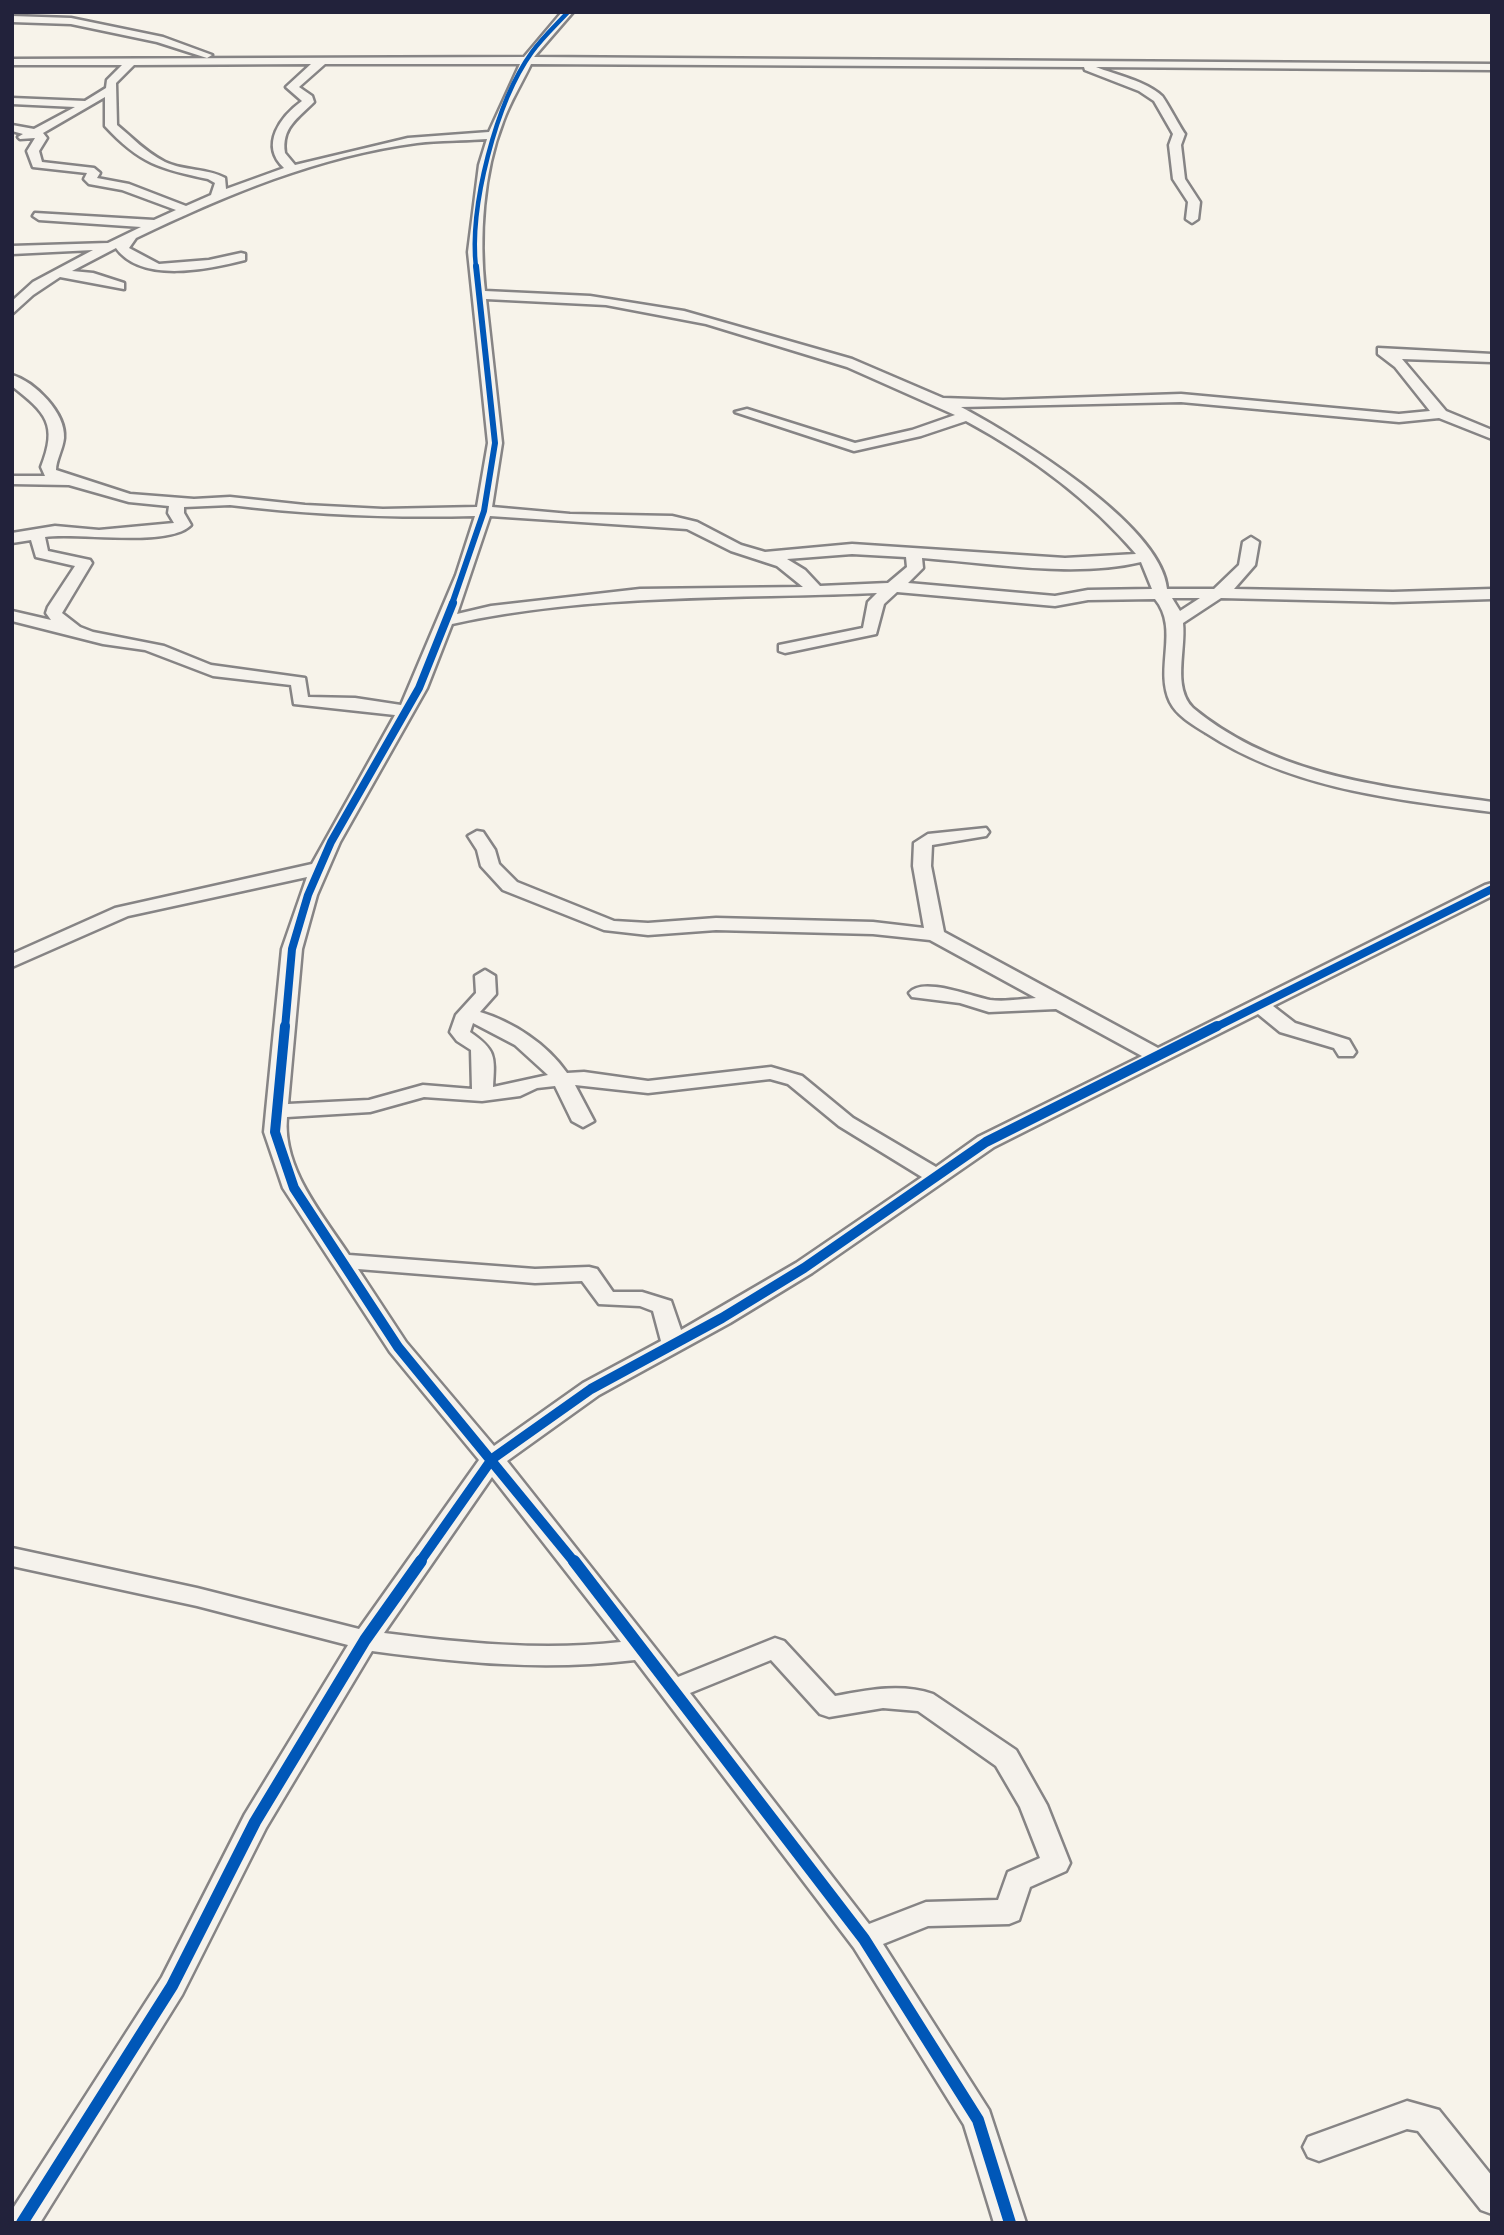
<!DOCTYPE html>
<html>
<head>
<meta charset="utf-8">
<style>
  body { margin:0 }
  #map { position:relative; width:1504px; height:2235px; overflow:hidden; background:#f7f3ea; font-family:Dekko,sans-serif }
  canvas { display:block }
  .frame { position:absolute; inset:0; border:14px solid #22223b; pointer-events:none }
</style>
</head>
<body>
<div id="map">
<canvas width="1504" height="2235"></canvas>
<div class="frame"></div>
</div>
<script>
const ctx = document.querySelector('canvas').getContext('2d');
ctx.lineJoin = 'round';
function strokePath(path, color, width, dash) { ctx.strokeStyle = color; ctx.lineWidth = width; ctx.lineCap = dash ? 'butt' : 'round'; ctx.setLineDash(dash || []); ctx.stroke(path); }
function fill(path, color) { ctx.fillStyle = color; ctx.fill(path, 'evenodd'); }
const minor = new Path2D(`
  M 562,12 L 573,12 L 534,57 L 1492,64 L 1492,70 L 1096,67 C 1116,75 1146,81 1162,96 C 1165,99 1180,127 1185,134 L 1181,145 L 1185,179 L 1200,202 L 1198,219 L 1192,223 L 1186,219 L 1188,202 L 1173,179 L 1169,145 L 1173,134 L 1154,101 L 1139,91 L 1085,70 L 1084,67 L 531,64 C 522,83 510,102 503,122 C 483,173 479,237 485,291 L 590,296 L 684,311 L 852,359 L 943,398 L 1003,400 L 1181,394 L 1399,414 L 1430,411 L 1395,367 L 1378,354 L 1378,348 L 1492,354 L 1492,362 L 1402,359 L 1446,411 L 1492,430 L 1492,439 L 1439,418 L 1399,422 L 1181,402 L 961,407 C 1014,435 1162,525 1167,589 L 1214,589 L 1239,565 L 1243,542 L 1251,537 L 1259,542 L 1255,565 L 1234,589 L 1393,592 L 1492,589 L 1492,599 L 1393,602 L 1221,598 L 1183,623 C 1186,650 1172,687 1193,708 C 1278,778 1386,787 1492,802 L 1492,812 C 1392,799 1292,789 1206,733 C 1193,725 1177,716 1170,702 C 1154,668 1180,629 1155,599 L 1088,600 L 1055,606 L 897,592 L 884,604 L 876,634 L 785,653 L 779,651 L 779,645 L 863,628 L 868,602 L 877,593 C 735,599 592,593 452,624 L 427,688 L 340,842 L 317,895 L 302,949 L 288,1104 L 369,1100 L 423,1085 L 472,1089 L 471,1050 L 457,1041 L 450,1032 L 456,1015 L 476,993 L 475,976 L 485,970 L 495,976 L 496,994 L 480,1012 C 513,1022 547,1044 567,1073 L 584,1072 L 648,1081 L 771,1067 L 802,1076 L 853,1118 L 936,1167 L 978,1137 L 1142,1056 L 1056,1009 L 989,1012 L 960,1003 L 912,997 L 909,993 C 922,976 973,997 990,1000 C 1005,1002 1022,999 1036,998 L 930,940 L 873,934 L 716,930 L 648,935 L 604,930 L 503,890 L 481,866 L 477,850 L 468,836 L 477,831 L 483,832 L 495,850 L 499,864 L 517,882 L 614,921 L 648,923 L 716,918 L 873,922 L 924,928 L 913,866 L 914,843 L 928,834 L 986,828 L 989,832 L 986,836 L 932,845 L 931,866 L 944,932 L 1158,1048 L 1485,885 L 1492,883 L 1492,896 L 1273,1006 L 1295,1023 L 1349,1040 L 1356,1052 L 1353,1056 L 1339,1056 L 1334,1048 L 1280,1032 L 1258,1014 L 994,1147 L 812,1273 L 730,1323 L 599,1395 L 507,1461 L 678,1677 L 775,1638 L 784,1641 L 835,1696 C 867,1690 901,1683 933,1694 L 1016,1750 L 1047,1805 L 1070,1863 L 1066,1871 L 1030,1887 L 1019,1920 L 1009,1924 L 928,1926 L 883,1944 L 989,2110 L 1026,2223 L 994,2223 L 964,2125 L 854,1948 L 635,1660 C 544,1671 462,1663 372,1651 L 266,1828 L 182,1995 L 40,2223 L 12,2223 L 12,2210 L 162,1977 L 245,1814 L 348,1645 L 197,1606 L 12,1566 L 12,1548 L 197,1588 L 359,1629 L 479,1460 L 390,1352 L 283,1188 L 264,1132 L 266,1111 L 282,949 L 307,877 L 128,916 L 12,967 L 12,954 L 115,908 L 312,864 L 395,715 L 294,704 L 291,685 L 213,676 L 145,650 L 103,644 L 12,621 L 12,611 L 51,620 L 46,613 L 48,607 L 75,566 L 36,557 L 31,540 L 12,543 L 12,533 L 55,526 L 99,530 L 174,523 L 168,513 L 169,506 L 129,502 L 69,485 L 12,484 L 12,476 L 45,476 L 41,467 C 58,424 46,413 12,386 L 12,375 C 35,382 66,413 64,438 C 63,449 56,460 56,470 L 130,494 L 194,499 L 230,497 L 305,505 L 383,509 L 477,507 L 488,443 L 468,252 L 479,165 L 487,139 C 464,141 440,140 417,143 C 318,156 226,195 136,238 L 129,248 L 159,264 L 209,260 L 241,253 L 245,254 L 245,260 C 209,269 142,284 116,248 L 72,271 L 93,273 L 124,283 L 124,289 L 60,277 L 33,295 L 12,314 L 12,301 L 33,282 L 93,250 L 12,254 L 12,246 L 108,243 L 141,227 L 39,220 L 33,216 L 35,213 L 154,220 L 176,210 L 122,190 L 89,184 L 84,179 L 87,173 L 33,167 L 27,151 L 35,138 L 20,139 L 18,137 L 23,134 L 12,131 L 12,125 L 34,129 L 75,107 L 12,104 L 12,98 L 85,101 L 106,88 L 107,80 L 122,65 L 12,65 L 12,59 L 524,57 ZM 311,64 L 286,87 L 302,101 C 281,116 259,145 284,168 L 226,189 L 225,178 C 207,168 184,171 165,162 C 145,152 133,138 117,125 L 116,83 L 134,65 ZM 325,64 L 520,64 L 489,132 L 408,138 L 295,165 L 285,153 C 281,128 298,118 314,102 L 312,96 L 299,87 ZM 105,97 L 105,126 C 139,163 160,169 208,179 L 215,183 L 211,195 L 186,206 L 129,184 L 97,178 L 100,173 L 94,168 L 42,162 L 39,151 L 47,138 L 43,133 ZM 486,299 L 606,305 L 706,324 L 847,367 L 955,415 L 912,430 L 855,443 L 747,409 L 735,412 L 854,451 L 921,436 L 966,421 C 1029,455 1089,499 1136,554 L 1065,558 L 852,544 L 765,552 L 741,545 L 697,522 L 672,516 L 570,514 L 492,507 L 502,443 ZM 230,505 C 312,515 392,518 475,516 L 456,575 L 401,705 L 355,698 L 308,697 L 305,678 L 211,665 L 164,646 L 93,632 L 80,627 L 62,613 L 92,563 L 90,560 L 48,551 L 45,537 C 77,532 169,548 191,525 L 184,513 L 184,507 ZM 490,516 L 687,529 L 731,551 L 777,566 L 803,587 L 640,589 L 491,606 L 457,614 ZM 852,554 L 906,557 L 907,567 L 888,583 L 820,586 L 805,570 L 787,559 ZM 922,558 C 990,563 1075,578 1141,562 L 1152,589 L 1088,590 L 1055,596 L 908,583 L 923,568 ZM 1172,598 L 1200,598 L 1180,611 ZM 473,1023 L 515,1045 L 548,1075 L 493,1087 C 495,1056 496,1050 470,1032 ZM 770,1079 L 788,1084 L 839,1126 L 922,1177 L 796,1263 L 681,1330 L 671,1301 L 642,1292 L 613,1292 L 597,1269 L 589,1267 L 535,1269 L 349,1255 C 322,1214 282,1168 287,1117 L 370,1112 L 424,1097 L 482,1101 L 520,1096 L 537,1088 L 555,1086 L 572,1121 L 583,1127 L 594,1121 L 575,1085 L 648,1093 ZM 358,1269 L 535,1283 L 582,1281 L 599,1304 L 640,1306 L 653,1311 L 661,1341 L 583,1383 L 494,1446 L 406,1342 ZM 492,1477 L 621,1642 C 542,1651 463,1643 384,1633 ZM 771,1660 L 820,1714 L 829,1717 L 883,1708 L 918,1711 L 996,1766 L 1020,1807 L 1040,1858 L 1008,1872 L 998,1900 L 926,1902 L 869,1924 L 690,1693 Z
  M 12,16 L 71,18 L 163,37 L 212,55 L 207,58 L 157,42 L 71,24 L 12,22 Z
  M 1407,2101 L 1439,2110 L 1492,2176 L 1492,2214 L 1481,2210 L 1418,2131 L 1407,2129 L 1319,2161 L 1308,2157 L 1303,2147 L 1308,2137 Z`);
const cyclewayFar4 = new Path2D(`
  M 476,268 C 469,207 496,102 532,52 C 542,38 556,25 568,12`);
const cyclewayFar3 = new Path2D(`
  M 452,604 L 484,511 L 495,443 L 476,266`);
const cyclewayFar2 = new Path2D(`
  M 285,1028 L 292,949 L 308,895 L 331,842 L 419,688 L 453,603
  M 1214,1028 L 1492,889`);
const cyclewayFar1 = new Path2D(`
  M 285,1026 L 275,1132 L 294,1188 L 398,1347 L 575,1563
  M 419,1563 L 492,1459 L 591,1389 L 722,1318 L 804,1268 L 986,1142 L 1217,1026`);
const cycleway = new Path2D(`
  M 574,1561 L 864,1939 L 978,2120 L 1010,2223
  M 22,2223 L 172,1986 L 255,1822 L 365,1640 L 421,1561`);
strokePath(minor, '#868485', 5);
fill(minor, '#f5f2ec');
strokePath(cyclewayFar4, '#0057b8', 4.5);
strokePath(cyclewayFar3, '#0057b8', 6);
strokePath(cyclewayFar2, '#0057b8', 8);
strokePath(cyclewayFar1, '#0057b8', 10);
strokePath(cycleway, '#0057b8', 12);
</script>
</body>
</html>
